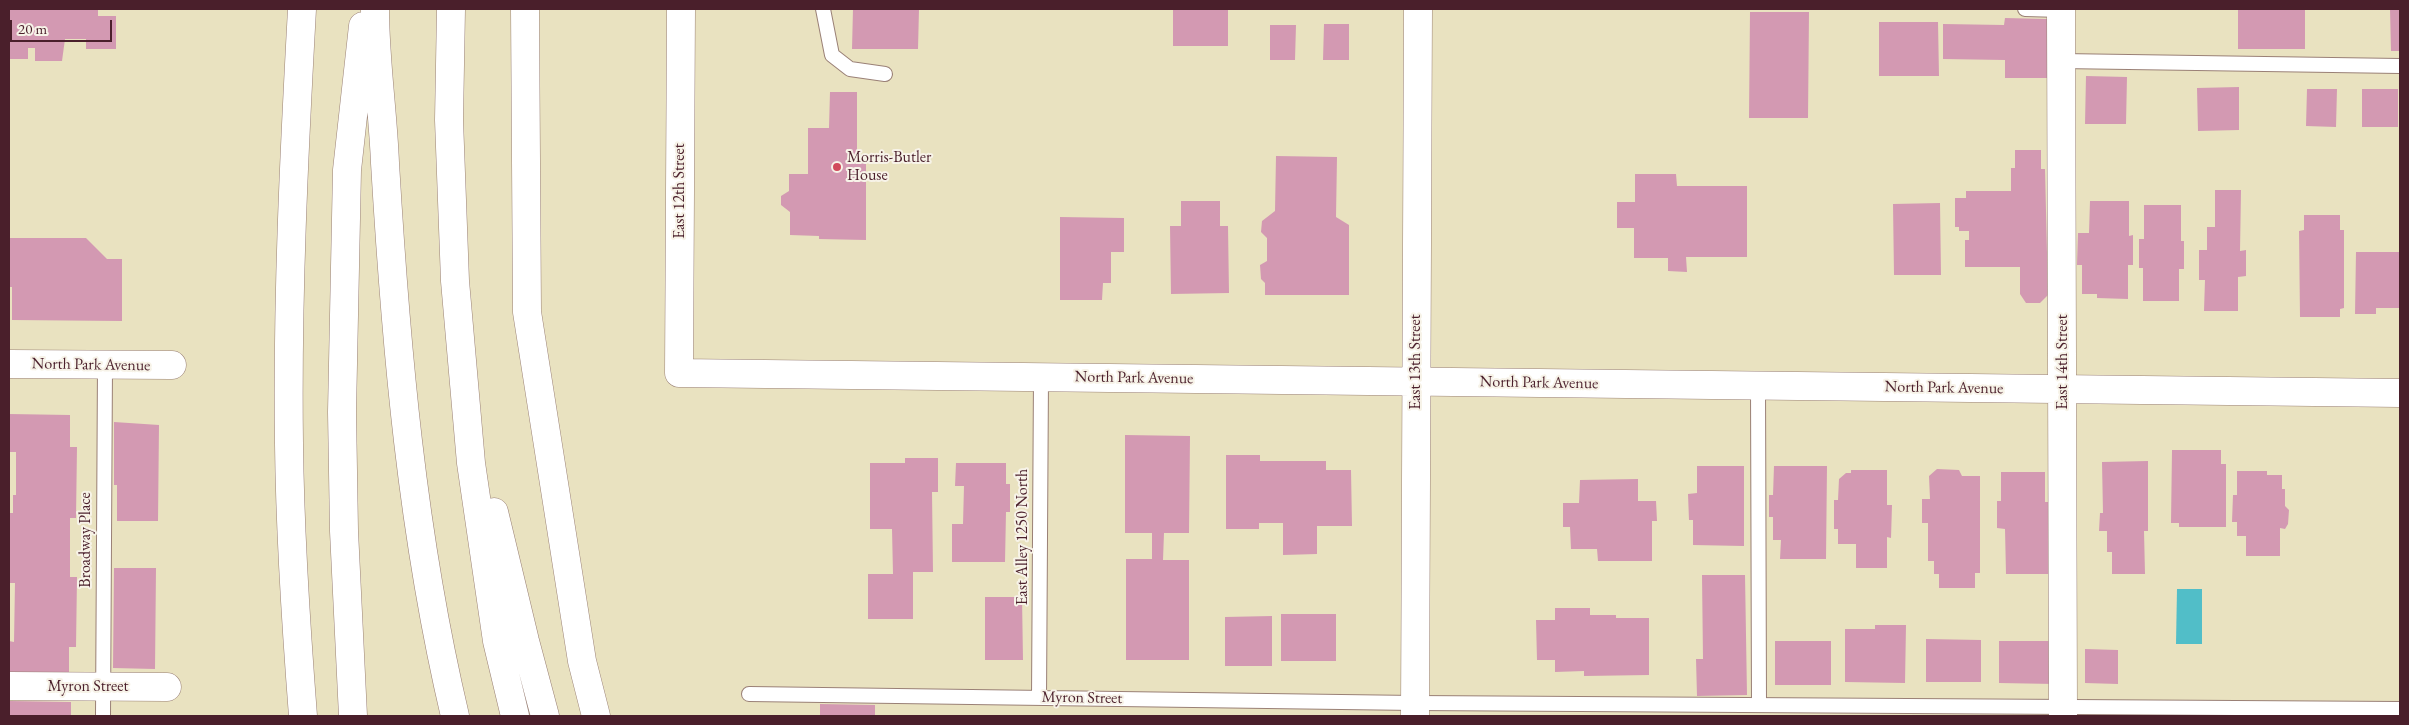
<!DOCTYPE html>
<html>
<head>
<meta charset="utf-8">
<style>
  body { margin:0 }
  #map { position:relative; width:2409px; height:725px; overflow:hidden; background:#e9e2c0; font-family:"EB Garamond",serif }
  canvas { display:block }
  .frame { position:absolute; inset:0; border:10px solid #4a1f2b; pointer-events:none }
  .scale { position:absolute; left:10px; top:20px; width:102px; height:22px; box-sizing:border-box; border:2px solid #4a1f2b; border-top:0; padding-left:6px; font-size:15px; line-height:18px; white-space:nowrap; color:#4a1f2b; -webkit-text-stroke:4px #f7f3e8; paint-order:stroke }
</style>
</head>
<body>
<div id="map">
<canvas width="2409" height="725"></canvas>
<div class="frame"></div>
<div class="scale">20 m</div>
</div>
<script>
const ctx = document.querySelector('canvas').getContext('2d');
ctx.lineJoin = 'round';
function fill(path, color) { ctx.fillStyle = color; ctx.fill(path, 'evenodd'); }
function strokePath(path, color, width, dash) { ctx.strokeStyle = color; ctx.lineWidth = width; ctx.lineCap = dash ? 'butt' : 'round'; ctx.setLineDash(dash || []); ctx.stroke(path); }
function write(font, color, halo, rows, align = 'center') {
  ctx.font = font + ' "EB Garamond",serif'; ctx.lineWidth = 4; ctx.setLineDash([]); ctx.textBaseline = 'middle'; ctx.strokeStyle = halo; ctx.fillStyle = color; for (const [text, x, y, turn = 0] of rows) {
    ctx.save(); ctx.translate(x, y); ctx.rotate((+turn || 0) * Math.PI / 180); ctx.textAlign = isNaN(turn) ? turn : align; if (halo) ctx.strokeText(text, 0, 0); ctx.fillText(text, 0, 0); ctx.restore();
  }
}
const water = new Path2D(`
  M 2177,589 L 2202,589 L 2202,644 L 2176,644 Z`);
const building = new Path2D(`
  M 10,9 L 98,9 L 98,16 L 116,16 L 116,49 L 86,49 L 86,39 L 65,39 L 62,61 L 35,61 L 35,48 L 28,48 L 28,59 L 9,59 Z
  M 853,9 L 919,9 L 918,49 L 852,49 Z
  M 1173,9 L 1228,9 L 1228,46 L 1173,46 Z
  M 2238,9 L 2305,9 L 2305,49 L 2238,49 Z
  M 2390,9 L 2400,9 L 2400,51 L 2391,51 Z
  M 1750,12 L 1809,12 L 1808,118 L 1749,118 Z
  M 2005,18 L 2047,19 L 2047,78 L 2005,78 L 2005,60 L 1943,59 L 1943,24 L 2004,25 Z
  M 1879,22 L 1938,22 L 1939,76 L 1879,76 Z
  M 1324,24 L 1349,24 L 1349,60 L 1323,60 Z
  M 1270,25 L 1296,25 L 1295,60 L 1270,60 Z
  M 2086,76 L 2127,77 L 2126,124 L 2085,124 Z
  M 2239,87 L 2239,130 L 2198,131 L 2197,88 Z
  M 2307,89 L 2337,89 L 2336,127 L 2306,126 Z
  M 2362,89 L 2398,89 L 2398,127 L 2362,127 Z
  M 830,92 L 857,92 L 857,161 L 866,161 L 866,240 L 819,239 L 819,236 L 790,235 L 790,212 L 781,205 L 781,196 L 789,191 L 789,174 L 808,174 L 808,128 L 829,128 Z
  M 2015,150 L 2041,150 L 2041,169 L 2045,169 L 2048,295 L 2040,303 L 2026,303 L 2020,294 L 2020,267 L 1965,267 L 1965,240 L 1969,240 L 1969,231 L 1959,231 L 1959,227 L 1955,227 L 1955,198 L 1966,198 L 1966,191 L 2011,191 L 2011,168 L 2015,168 Z
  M 1276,156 L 1337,157 L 1336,217 L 1349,225 L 1349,295 L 1265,295 L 1265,283 L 1261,279 L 1260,265 L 1267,261 L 1267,238 L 1261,232 L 1262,221 L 1275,211 Z
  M 1635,174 L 1676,174 L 1677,186 L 1747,186 L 1747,257 L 1686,257 L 1687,272 L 1668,271 L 1668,258 L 1634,258 L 1634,228 L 1617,228 L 1617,202 L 1635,202 Z
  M 2215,190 L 2241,190 L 2240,251 L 2246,250 L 2246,276 L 2238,277 L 2238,311 L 2204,311 L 2205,280 L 2199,280 L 2199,250 L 2207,250 L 2207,227 L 2215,227 Z
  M 1181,201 L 1220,201 L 1220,226 L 1228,226 L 1229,293 L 1171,294 L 1170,226 L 1181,226 Z
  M 2090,201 L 2129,201 L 2129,236 L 2133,235 L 2133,265 L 2128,265 L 2128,299 L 2097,298 L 2097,294 L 2082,294 L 2082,265 L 2077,265 L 2078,233 L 2089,233 Z
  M 1940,203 L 1941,275 L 1894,275 L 1893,204 Z
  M 2144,205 L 2181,205 L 2181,241 L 2184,241 L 2184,269 L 2179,269 L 2179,301 L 2143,301 L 2143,268 L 2139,268 L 2139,239 L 2144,239 Z
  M 2304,215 L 2340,215 L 2340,230 L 2344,230 L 2344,308 L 2340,309 L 2340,317 L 2300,317 L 2299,231 L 2304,230 Z
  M 1060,217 L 1124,218 L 1124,252 L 1111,252 L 1111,283 L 1103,283 L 1102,300 L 1060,300 Z
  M 9,238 L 86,238 L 107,259 L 122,259 L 122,321 L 12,320 L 12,287 L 9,287 Z
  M 2356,252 L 2399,252 L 2399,308 L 2376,308 L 2376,314 L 2355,314 Z
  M 9,414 L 70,415 L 70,447 L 77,447 L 76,518 L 70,518 L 70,577 L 77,577 L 76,647 L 69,647 L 69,680 L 9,679 L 9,641 L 14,642 L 15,583 L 9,583 L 9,513 L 13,513 L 13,495 L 16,495 L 16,452 L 9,452 Z
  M 114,422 L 159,425 L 158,521 L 117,521 L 117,485 L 114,485 Z
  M 1125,435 L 1190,436 L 1189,533 L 1164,533 L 1163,560 L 1189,560 L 1189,660 L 1126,660 L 1126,559 L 1152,559 L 1152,533 L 1125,533 Z
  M 2172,450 L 2221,450 L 2221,464 L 2226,464 L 2226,527 L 2179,527 L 2179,523 L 2171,523 Z
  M 1226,455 L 1260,455 L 1260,461 L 1326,461 L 1326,470 L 1351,470 L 1352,526 L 1317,526 L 1317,554 L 1283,555 L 1283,523 L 1259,523 L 1259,529 L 1226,529 Z
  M 905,458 L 938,458 L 938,492 L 932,492 L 933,572 L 913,572 L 913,619 L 868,619 L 868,574 L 893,574 L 892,529 L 870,529 L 870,463 L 905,463 Z
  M 2148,461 L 2148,531 L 2144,531 L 2145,574 L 2112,574 L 2112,552 L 2107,552 L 2107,531 L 2099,531 L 2100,513 L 2103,513 L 2102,462 Z
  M 956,463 L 1006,463 L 1006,484 L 1010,484 L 1010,512 L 1006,512 L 1005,562 L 952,562 L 952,524 L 963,524 L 964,486 L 955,486 Z
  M 1697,466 L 1744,466 L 1744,546 L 1693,545 L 1693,520 L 1689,520 L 1688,494 L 1697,493 Z
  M 1774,466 L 1827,466 L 1826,559 L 1780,559 L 1781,540 L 1773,540 L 1773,517 L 1769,517 L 1769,495 L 1773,495 Z
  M 1937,469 L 1959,470 L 1962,476 L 1980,476 L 1980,573 L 1975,573 L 1975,588 L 1939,588 L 1939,574 L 1934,574 L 1934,561 L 1928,561 L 1928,523 L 1922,523 L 1922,499 L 1930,499 L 1929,476 Z
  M 1851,470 L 1887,470 L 1887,505 L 1892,505 L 1891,538 L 1887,537 L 1887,568 L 1856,568 L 1856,544 L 1838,544 L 1838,529 L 1834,529 L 1834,500 L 1838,500 L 1839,479 L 1846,473 L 1851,473 Z
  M 2237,471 L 2267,471 L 2267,475 L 2282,475 L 2282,489 L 2285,489 L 2285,506 L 2289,510 L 2288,524 L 2285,529 L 2280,528 L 2280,556 L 2246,556 L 2246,536 L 2237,536 L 2237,522 L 2232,522 L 2233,495 L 2237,495 Z
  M 2001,472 L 2045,472 L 2045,502 L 2051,502 L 2051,574 L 2006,574 L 2005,529 L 1997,528 L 1997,501 L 2001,501 Z
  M 1638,479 L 1638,501 L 1656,501 L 1657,521 L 1652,521 L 1652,561 L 1598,561 L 1597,549 L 1571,549 L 1570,527 L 1563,527 L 1563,503 L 1579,503 L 1580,480 Z
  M 114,568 L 156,568 L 155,669 L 113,668 Z
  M 1702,575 L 1745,575 L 1747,695 L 1697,696 L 1696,659 L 1703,659 Z
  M 985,597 L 1022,597 L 1023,660 L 985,660 Z
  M 1555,608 L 1590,608 L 1590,615 L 1616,615 L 1616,618 L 1649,618 L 1649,675 L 1584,676 L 1584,671 L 1555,672 L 1555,660 L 1537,660 L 1536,620 L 1555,620 Z
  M 1281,614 L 1336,614 L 1336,661 L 1281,661 Z
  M 1272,616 L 1272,666 L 1225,666 L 1225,617 Z
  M 1875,625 L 1906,625 L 1905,683 L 1845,682 L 1845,629 L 1875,629 Z
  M 1926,639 L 1981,640 L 1981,682 L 1926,682 Z
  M 1775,641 L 1831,641 L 1831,685 L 1775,685 Z
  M 1999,641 L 2055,641 L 2055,684 L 1999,683 Z
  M 2085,649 L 2118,650 L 2118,684 L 2085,683 Z
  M 9,701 L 71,702 L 71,716 L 9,716 Z
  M 820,704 L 875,705 L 875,716 L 820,716 Z`);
const lane = new Path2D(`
  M 823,9 L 832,55 L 850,69 L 885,74
  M 2025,9 L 2061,10
  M 2061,61 L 2400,66
  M 1758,385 L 1759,705
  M 749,694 L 1415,703 L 2400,709
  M 1039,698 L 1041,377
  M 103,716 L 105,365`);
const street = new Path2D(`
  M 681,9 L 679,373 L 2400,393
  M 2061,9 L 2063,716
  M 9,364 L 172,365
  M 9,686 L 167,687
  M 1415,716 L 1418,9`);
const highway = new Path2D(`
  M 302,9 C 294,154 287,299 289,444 C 290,535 296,626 303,716
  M 375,9 C 375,60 383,112 385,163 C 396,349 412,534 455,716
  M 451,9 L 449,120 L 455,281 L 471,463 L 497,641 L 515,716
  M 525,9 L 527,312 L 582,661 L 596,716
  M 494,512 L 525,641 L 545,716
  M 353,716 L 344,531 L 342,412 L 347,170 L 363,26`);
const markers = [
  [837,167,5,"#d1495b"]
];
const poiNames = [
  ["Morris-Butler",847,158],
  ["House",847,176]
];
const streetNames = [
  ["East 12th Street",680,191,-90],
  ["East 13th Street",1416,362,-90],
  ["East 14th Street",2063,362,-90],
  ["North Park Avenue",91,365,1],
  ["North Park Avenue",1134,378,1],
  ["North Park Avenue",1539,383,1],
  ["North Park Avenue",1944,388,1],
  ["East Alley 1250 North",1023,537,-90],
  ["Broadway Place",86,540,-90],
  ["Myron Street",88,687],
  ["Myron Street",1082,698,1]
];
fill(water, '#51bec8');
fill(building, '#d399b2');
strokePath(lane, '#9a8076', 16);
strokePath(street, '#9a8076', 29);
strokePath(highway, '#9a8076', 29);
strokePath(lane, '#fff', 14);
strokePath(street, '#fff', 28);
strokePath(highway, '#fff', 28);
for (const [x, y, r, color] of markers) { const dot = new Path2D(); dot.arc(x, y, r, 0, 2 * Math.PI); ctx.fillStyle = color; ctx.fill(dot); strokePath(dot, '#f7f3e8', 2); }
write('16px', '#4a1f2b', '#f7f3e8', poiNames, 'left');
write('16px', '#4a1f2b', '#f7f3e8', streetNames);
</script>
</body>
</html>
